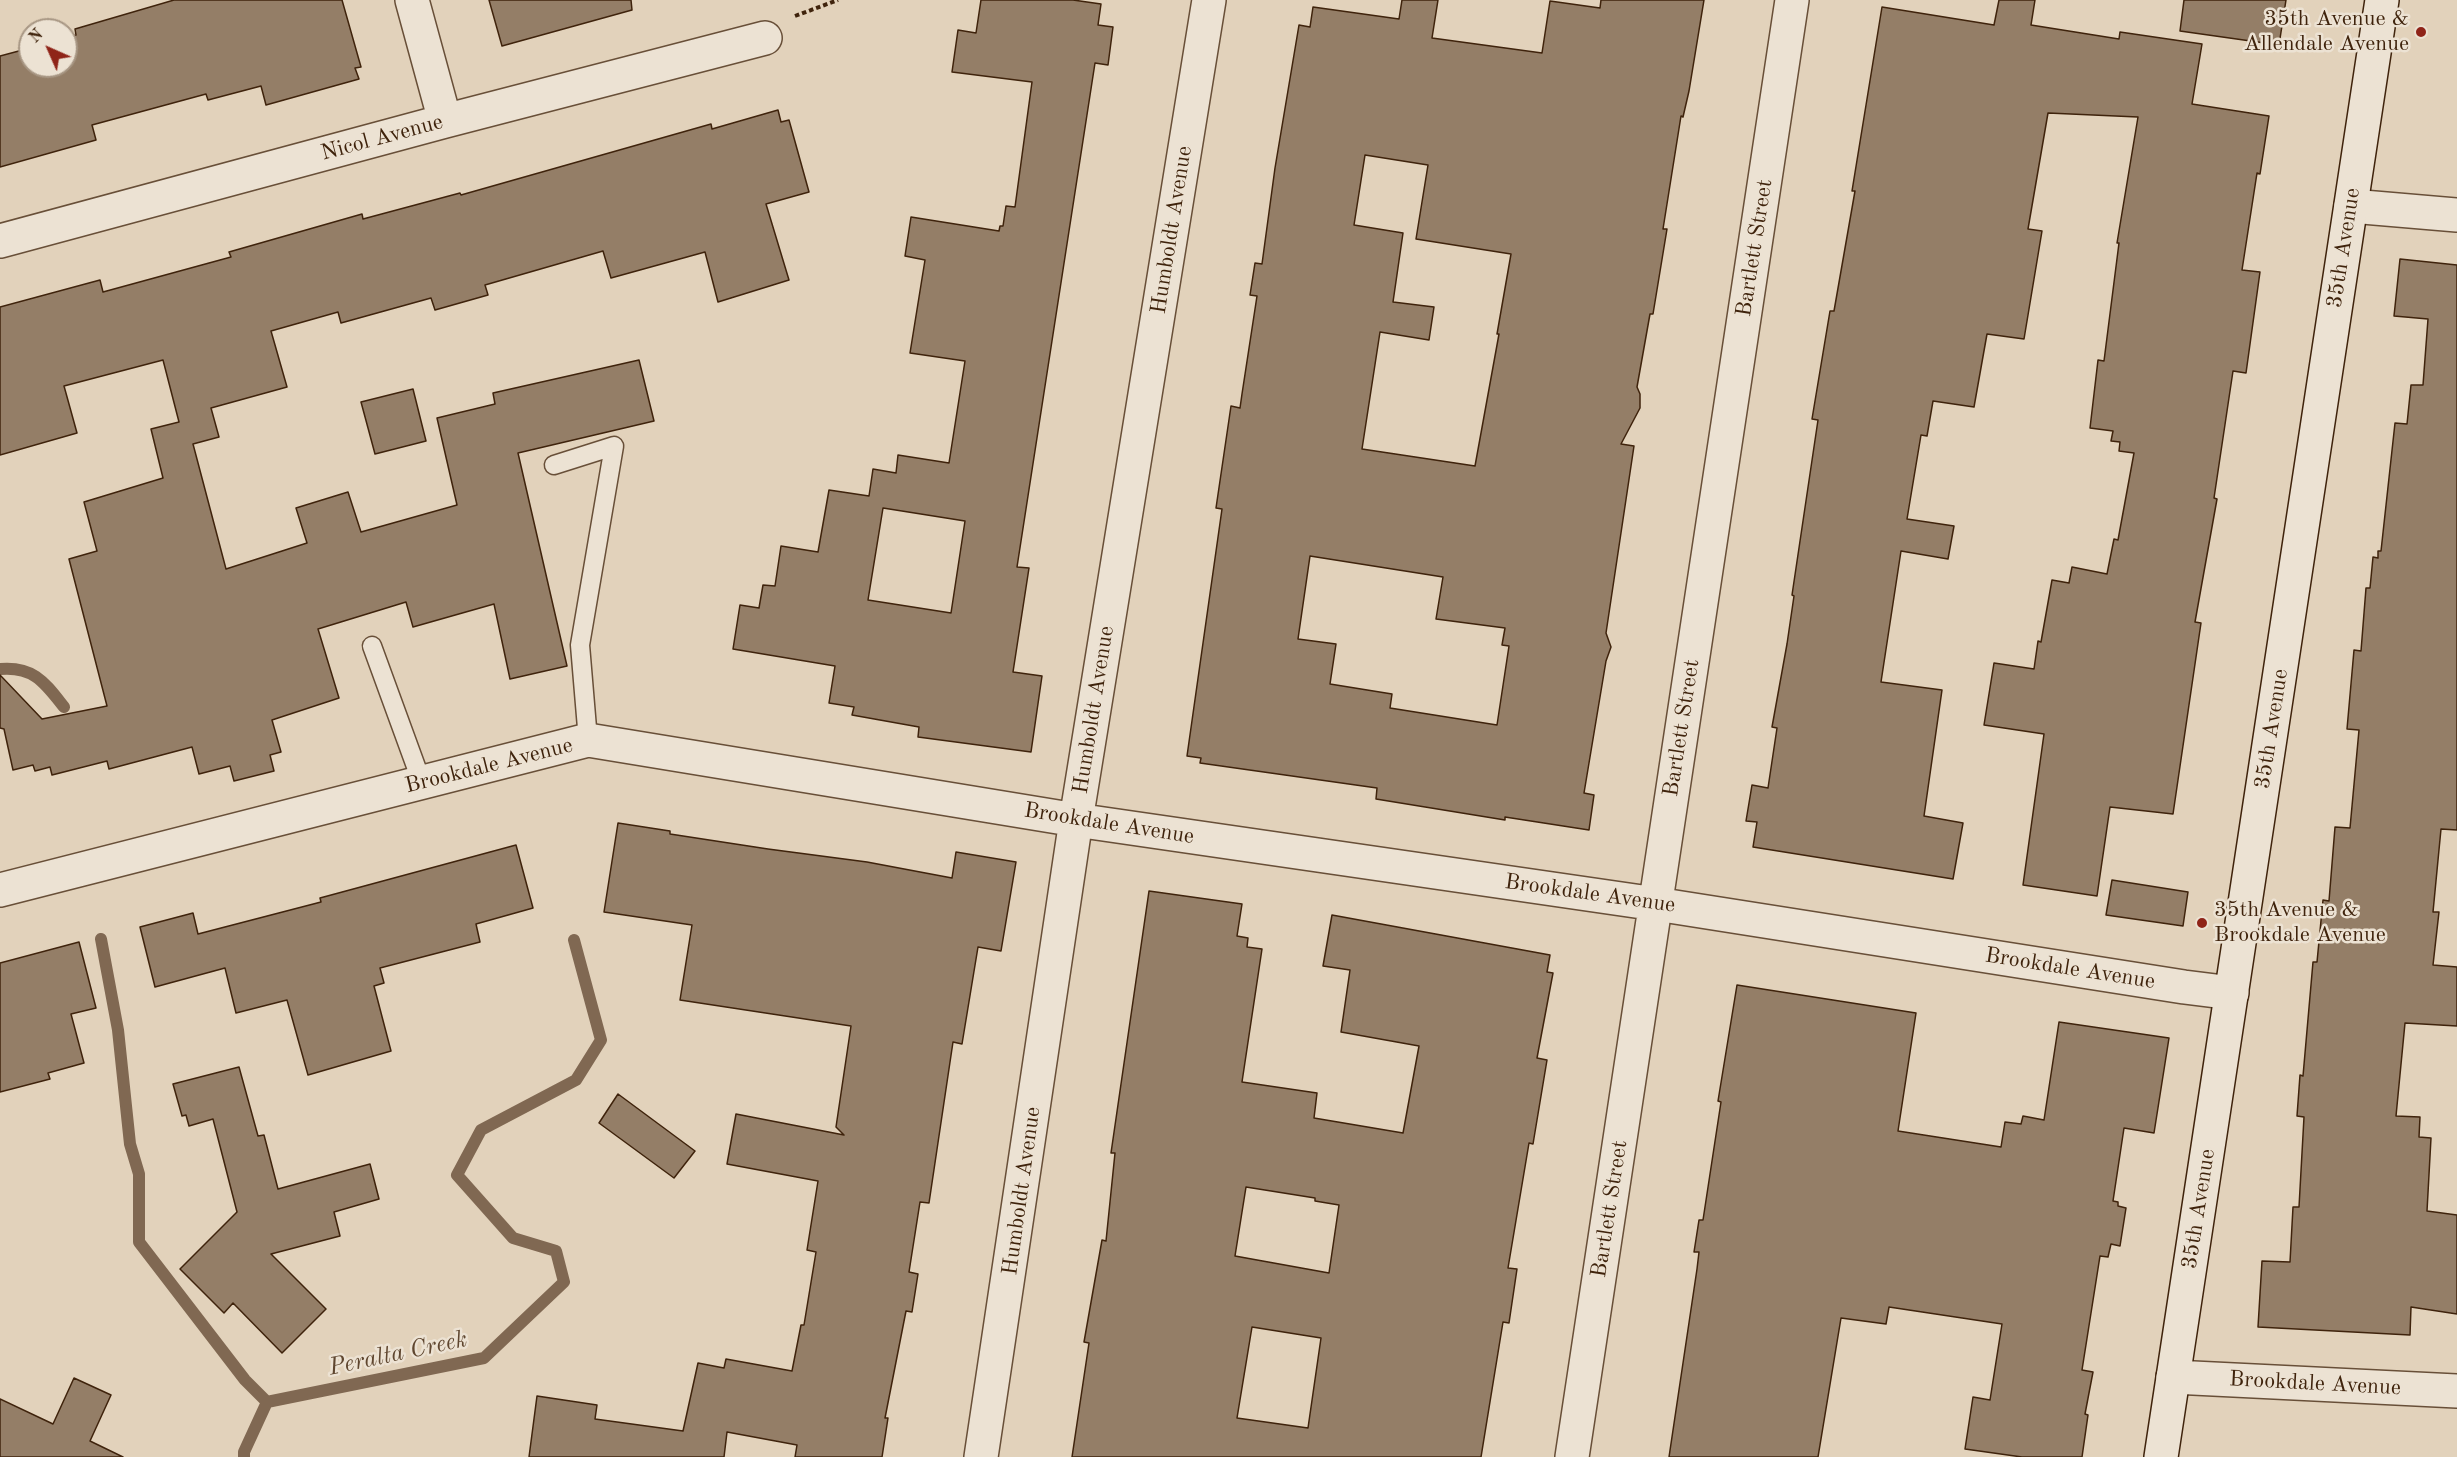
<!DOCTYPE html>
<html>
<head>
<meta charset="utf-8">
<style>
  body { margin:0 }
  #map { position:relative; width:2457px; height:1457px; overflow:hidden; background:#e2d2bb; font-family:"Old Standard TT",serif }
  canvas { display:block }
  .north { position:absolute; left:18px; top:18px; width:60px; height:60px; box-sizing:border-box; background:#ece2d3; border:2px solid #a79683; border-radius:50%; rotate:315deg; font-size:16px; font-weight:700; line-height:24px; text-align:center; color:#3f230c }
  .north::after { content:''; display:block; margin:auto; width:21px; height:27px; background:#8f2418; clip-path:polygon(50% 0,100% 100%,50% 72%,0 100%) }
</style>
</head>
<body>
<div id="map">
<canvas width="2457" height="1457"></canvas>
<div class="north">N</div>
</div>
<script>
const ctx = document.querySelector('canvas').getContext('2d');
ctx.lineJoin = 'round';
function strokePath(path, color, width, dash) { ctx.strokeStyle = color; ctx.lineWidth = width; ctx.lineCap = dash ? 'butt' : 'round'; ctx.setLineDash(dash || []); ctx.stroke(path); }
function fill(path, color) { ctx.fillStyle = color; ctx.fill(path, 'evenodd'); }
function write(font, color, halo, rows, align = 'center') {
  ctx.font = font + ' "Old Standard TT",serif'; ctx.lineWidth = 5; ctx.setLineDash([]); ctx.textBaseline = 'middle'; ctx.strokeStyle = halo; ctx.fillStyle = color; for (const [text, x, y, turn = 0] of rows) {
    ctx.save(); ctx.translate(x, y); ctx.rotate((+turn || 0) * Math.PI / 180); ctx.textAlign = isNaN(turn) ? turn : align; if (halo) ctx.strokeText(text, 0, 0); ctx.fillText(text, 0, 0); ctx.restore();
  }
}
const stream = new Path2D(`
  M 0,669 C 34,666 45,683 64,707
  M 101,939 L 118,1030 L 130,1144 L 139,1174 L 139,1242 L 245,1380 L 267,1402
  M 267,1402 L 484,1358 L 564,1282 L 556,1251 L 513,1238 L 457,1175 L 481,1130 L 576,1080 L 601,1040 L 574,940
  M 244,1457 L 244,1452 L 267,1402`);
const building = new Path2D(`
  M 174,0 L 342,0 L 361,67 L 355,68 L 359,79 L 266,105 L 261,86 L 208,100 L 206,94 L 92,125 L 96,140 L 0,167 L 0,56 L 30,48 L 30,66 L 66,66 L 66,38 L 76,35 L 75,29 Z
  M 489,0 L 631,0 L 632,10 L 502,46 Z
  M 981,0 L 1073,0 L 1101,4 L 1098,25 L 1113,27 L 1108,65 L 1095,63 L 1017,567 L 1029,568 L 1013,672 L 1042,676 L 1031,752 L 918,737 L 919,727 L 852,715 L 854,707 L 829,703 L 835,666 L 733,649 L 740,605 L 759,608 L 763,585 L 775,586 L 781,546 L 818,552 L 829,490 L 869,496 L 873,469 L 896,473 L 898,455 L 949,463 L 965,361 L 910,353 L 925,260 L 905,256 L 911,217 L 999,231 L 1000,226 L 1003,226 L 1006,206 L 1015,207 L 1032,82 L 952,72 L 958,30 L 976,33 ZM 883,508 L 965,521 L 951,613 L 868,600 Z
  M 1402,0 L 1438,0 L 1432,38 L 1542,53 L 1550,1 L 1600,8 L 1601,0 L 1704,0 L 1689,91 L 1683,117 L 1681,116 L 1663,229 L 1667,229 L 1653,314 L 1650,314 L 1637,387 L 1640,394 L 1640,408 L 1621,444 L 1634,446 L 1606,633 L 1611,647 L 1606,661 L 1584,793 L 1594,795 L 1589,830 L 1505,817 L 1505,820 L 1376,799 L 1377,788 L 1200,763 L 1201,758 L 1187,756 L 1222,509 L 1216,508 L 1231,406 L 1240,408 L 1242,394 L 1257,296 L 1250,295 L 1255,263 L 1262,264 L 1275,168 L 1299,25 L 1310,27 L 1313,7 L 1399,19 ZM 1365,155 L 1428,165 L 1416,239 L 1511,254 L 1497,334 L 1499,334 L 1475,466 L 1362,449 L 1380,332 L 1429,340 L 1434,307 L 1393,302 L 1403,233 L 1354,225 ZM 1310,556 L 1443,577 L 1436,619 L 1505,628 L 1502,645 L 1509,646 L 1497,725 L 1390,708 L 1392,694 L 1330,684 L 1336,644 L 1298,639 Z
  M 1999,0 L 2035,0 L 2031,25 L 2119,39 L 2120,32 L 2202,44 L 2192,104 L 2269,116 L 2260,174 L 2257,173 L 2242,270 L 2260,272 L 2246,373 L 2233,371 L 2214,498 L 2217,499 L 2195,622 L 2201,623 L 2173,814 L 2110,807 L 2097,896 L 2023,885 L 2044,734 L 1984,725 L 1994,663 L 2034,669 L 2038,641 L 2041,642 L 2052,580 L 2069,583 L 2072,567 L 2107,574 L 2114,539 L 2118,540 L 2134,453 L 2119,451 L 2120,442 L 2111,441 L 2113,431 L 2090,428 L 2098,360 L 2104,361 L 2119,243 L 2117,243 L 2138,117 L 2048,113 L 2028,229 L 2042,231 L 2024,339 L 1987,334 L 1974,407 L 1933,401 L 1927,436 L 1921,435 L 1907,519 L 1954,526 L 1948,559 L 1901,551 L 1881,682 L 1942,690 L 1924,816 L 1963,823 L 1953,879 L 1753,847 L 1757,822 L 1746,821 L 1752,785 L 1768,788 L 1777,728 L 1772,727 L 1787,644 L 1794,596 L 1792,595 L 1818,420 L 1812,419 L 1830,311 L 1834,311 L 1855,191 L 1852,191 L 1882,7 L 1994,25 Z
  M 2184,0 L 2286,0 L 2279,45 L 2180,31 Z
  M 778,110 L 781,122 L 789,120 L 809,192 L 766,204 L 789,280 L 718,302 L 705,252 L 611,278 L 603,251 L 485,285 L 488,295 L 435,310 L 431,298 L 341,323 L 338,312 L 271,331 L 287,387 L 211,408 L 219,437 L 193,444 L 226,569 L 307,543 L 296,508 L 348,492 L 361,532 L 457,505 L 437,418 L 495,404 L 493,393 L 639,360 L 654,421 L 518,453 L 567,666 L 510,679 L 494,604 L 413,627 L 406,602 L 318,629 L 339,698 L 272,720 L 281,752 L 270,755 L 274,771 L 234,781 L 230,766 L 199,774 L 192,747 L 109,769 L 107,761 L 52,775 L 50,767 L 35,771 L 33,765 L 13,770 L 4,729 L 0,728 L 0,675 L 42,719 L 107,706 L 69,559 L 97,551 L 84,502 L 163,478 L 151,429 L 179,422 L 163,360 L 64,386 L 77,433 L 0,455 L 0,307 L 100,280 L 103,292 L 231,257 L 229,252 L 362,214 L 363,219 L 460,193 L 461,195 L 711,124 L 712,129 Z
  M 2400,259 L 2457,265 L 2457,830 L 2441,829 L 2433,912 L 2439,912 L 2433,965 L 2457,967 L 2457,1026 L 2405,1023 L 2396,1116 L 2420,1117 L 2419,1137 L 2431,1138 L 2427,1211 L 2457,1215 L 2457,1314 L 2411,1307 L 2410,1335 L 2258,1327 L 2262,1261 L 2290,1262 L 2293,1207 L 2299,1207 L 2304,1117 L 2297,1116 L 2300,1075 L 2303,1076 L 2313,962 L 2317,962 L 2323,900 L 2329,901 L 2335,827 L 2350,828 L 2359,730 L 2347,729 L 2354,650 L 2361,651 L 2366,588 L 2370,588 L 2373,557 L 2378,558 L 2378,551 L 2381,551 L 2395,423 L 2407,424 L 2411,385 L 2423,385 L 2428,319 L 2394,316 Z
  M 413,389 L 426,441 L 375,454 L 361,402 Z
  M 618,823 L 670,831 L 670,834 L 768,849 L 867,862 L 952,878 L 956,852 L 1016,862 L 1001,951 L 978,947 L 962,1044 L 953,1042 L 929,1203 L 920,1202 L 909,1272 L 918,1274 L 912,1312 L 906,1311 L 885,1418 L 888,1418 L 882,1457 L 795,1457 L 797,1445 L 727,1432 L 724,1457 L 529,1457 L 537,1396 L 597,1405 L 595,1419 L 683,1431 L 698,1363 L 724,1368 L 726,1359 L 792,1371 L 801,1325 L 804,1325 L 816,1252 L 807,1250 L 818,1181 L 727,1164 L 736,1114 L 844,1135 L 836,1127 L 851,1026 L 680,1000 L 692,925 L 604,912 Z
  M 516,845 L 533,908 L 476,924 L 480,942 L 380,968 L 384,983 L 374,986 L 391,1051 L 308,1075 L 287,1000 L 236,1013 L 225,968 L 155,987 L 140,927 L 193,913 L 198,934 L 321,902 L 320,898 Z
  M 2112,880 L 2188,892 L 2183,926 L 2106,915 Z
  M 1149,891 L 1242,904 L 1237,936 L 1248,938 L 1247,947 L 1262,949 L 1242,1082 L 1317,1093 L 1314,1118 L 1403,1133 L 1419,1046 L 1341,1032 L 1350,970 L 1323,966 L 1332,915 L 1550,955 L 1547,972 L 1553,973 L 1537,1058 L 1547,1060 L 1533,1144 L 1529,1143 L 1508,1268 L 1517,1269 L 1509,1323 L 1503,1322 L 1481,1457 L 1072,1457 L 1089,1343 L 1084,1342 L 1102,1240 L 1106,1241 L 1115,1153 L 1111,1153 ZM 1246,1187 L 1315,1198 L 1315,1201 L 1339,1205 L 1329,1273 L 1235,1256 ZM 1252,1327 L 1321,1338 L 1308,1428 L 1237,1418 Z
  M 79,942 L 96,1008 L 71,1014 L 84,1063 L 48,1073 L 50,1079 L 0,1092 L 0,963 Z
  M 1737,985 L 1916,1013 L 1898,1131 L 2001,1147 L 2005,1122 L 2021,1124 L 2023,1116 L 2044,1120 L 2059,1022 L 2169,1038 L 2154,1133 L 2124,1128 L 2113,1201 L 2118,1202 L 2118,1206 L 2126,1208 L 2120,1246 L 2111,1244 L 2108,1257 L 2100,1256 L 2082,1370 L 2093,1372 L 2085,1414 L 2088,1415 L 2082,1457 L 2022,1457 L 1965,1449 L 1973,1397 L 1990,1400 L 2002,1324 L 1889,1307 L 1886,1324 L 1841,1318 L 1818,1457 L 1669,1457 L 1697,1269 L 1699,1252 L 1694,1252 L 1699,1220 L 1703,1220 L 1721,1102 L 1718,1101 Z
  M 239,1067 L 258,1136 L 264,1135 L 278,1189 L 370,1164 L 379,1199 L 334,1212 L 340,1236 L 271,1254 L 326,1309 L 282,1353 L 233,1303 L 224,1313 L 180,1269 L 237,1212 L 213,1119 L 189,1126 L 186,1115 L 182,1116 L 173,1084 Z
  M 618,1094 L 695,1151 L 674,1178 L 599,1123 Z
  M 74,1378 L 111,1395 L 90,1441 L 123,1457 L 0,1457 L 0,1399 L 53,1424 Z`);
const path = new Path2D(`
  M 795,16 L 838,0`);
const service = new Path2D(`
  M 554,465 L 614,446 L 580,645 L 588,740
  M 372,646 L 422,783`);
const minor = new Path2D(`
  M 412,0 L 445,121
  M 2351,206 L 2457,215
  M 0,241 L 445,121 L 765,38
  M 0,890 L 588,740 L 1076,820 L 1656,904 L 2184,987 L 2232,993
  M 2173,1377 L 2457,1391
  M 981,1457 L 1076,820 L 1209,0
  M 1572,1457 L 1792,0`);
const secondary = new Path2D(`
  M 2161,1457 L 2382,0`);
const markers = [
  [2421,32,6,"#8f2418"],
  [2202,923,6,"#8f2418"]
];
const poiNames = [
  ["35th Avenue &",2409,19],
  ["Allendale Avenue",2409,44],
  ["35th Avenue &",2214,910,"left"],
  ["Brookdale Avenue",2214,935,"left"]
];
const streetNames = [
  ["Nicol Avenue",382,138,-15],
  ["Humboldt Avenue",1172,230,-81],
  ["Bartlett Street",1755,248,-81],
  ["35th Avenue",2344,248,-81],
  ["Humboldt Avenue",1094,710,-81],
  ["Bartlett Street",1682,728,-81],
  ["35th Avenue",2272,729,-81],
  ["Brookdale Avenue",489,766,-14],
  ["Brookdale Avenue",1109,824,9],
  ["Brookdale Avenue",1590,894,8],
  ["Brookdale Avenue",2070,969,9],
  ["Humboldt Avenue",1022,1191,-82],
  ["Bartlett Street",1610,1209,-81],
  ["35th Avenue",2199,1209,-81],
  ["Brookdale Avenue",2315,1384,3]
];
const waterNames = [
  ["Peralta Creek",398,1354,-12]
];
strokePath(stream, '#806852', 12);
fill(building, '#947e67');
strokePath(building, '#3f230c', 1.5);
strokePath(service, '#684f38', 21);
strokePath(minor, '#684f38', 36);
strokePath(secondary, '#3f230c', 36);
strokePath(path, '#3f230c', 4, [4.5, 3]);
strokePath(service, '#ece2d3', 18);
strokePath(minor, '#ece2d3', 33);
strokePath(secondary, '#ece2d3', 33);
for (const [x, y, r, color] of markers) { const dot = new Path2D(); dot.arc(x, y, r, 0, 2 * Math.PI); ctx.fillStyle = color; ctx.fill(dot); strokePath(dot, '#ece2d3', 2); }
write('22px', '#3f230c', '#ece2d3', poiNames, 'right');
write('22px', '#3f230c', '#ece2d3', streetNames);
write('italic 24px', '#5f462f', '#ece2d3', waterNames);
</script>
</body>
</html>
